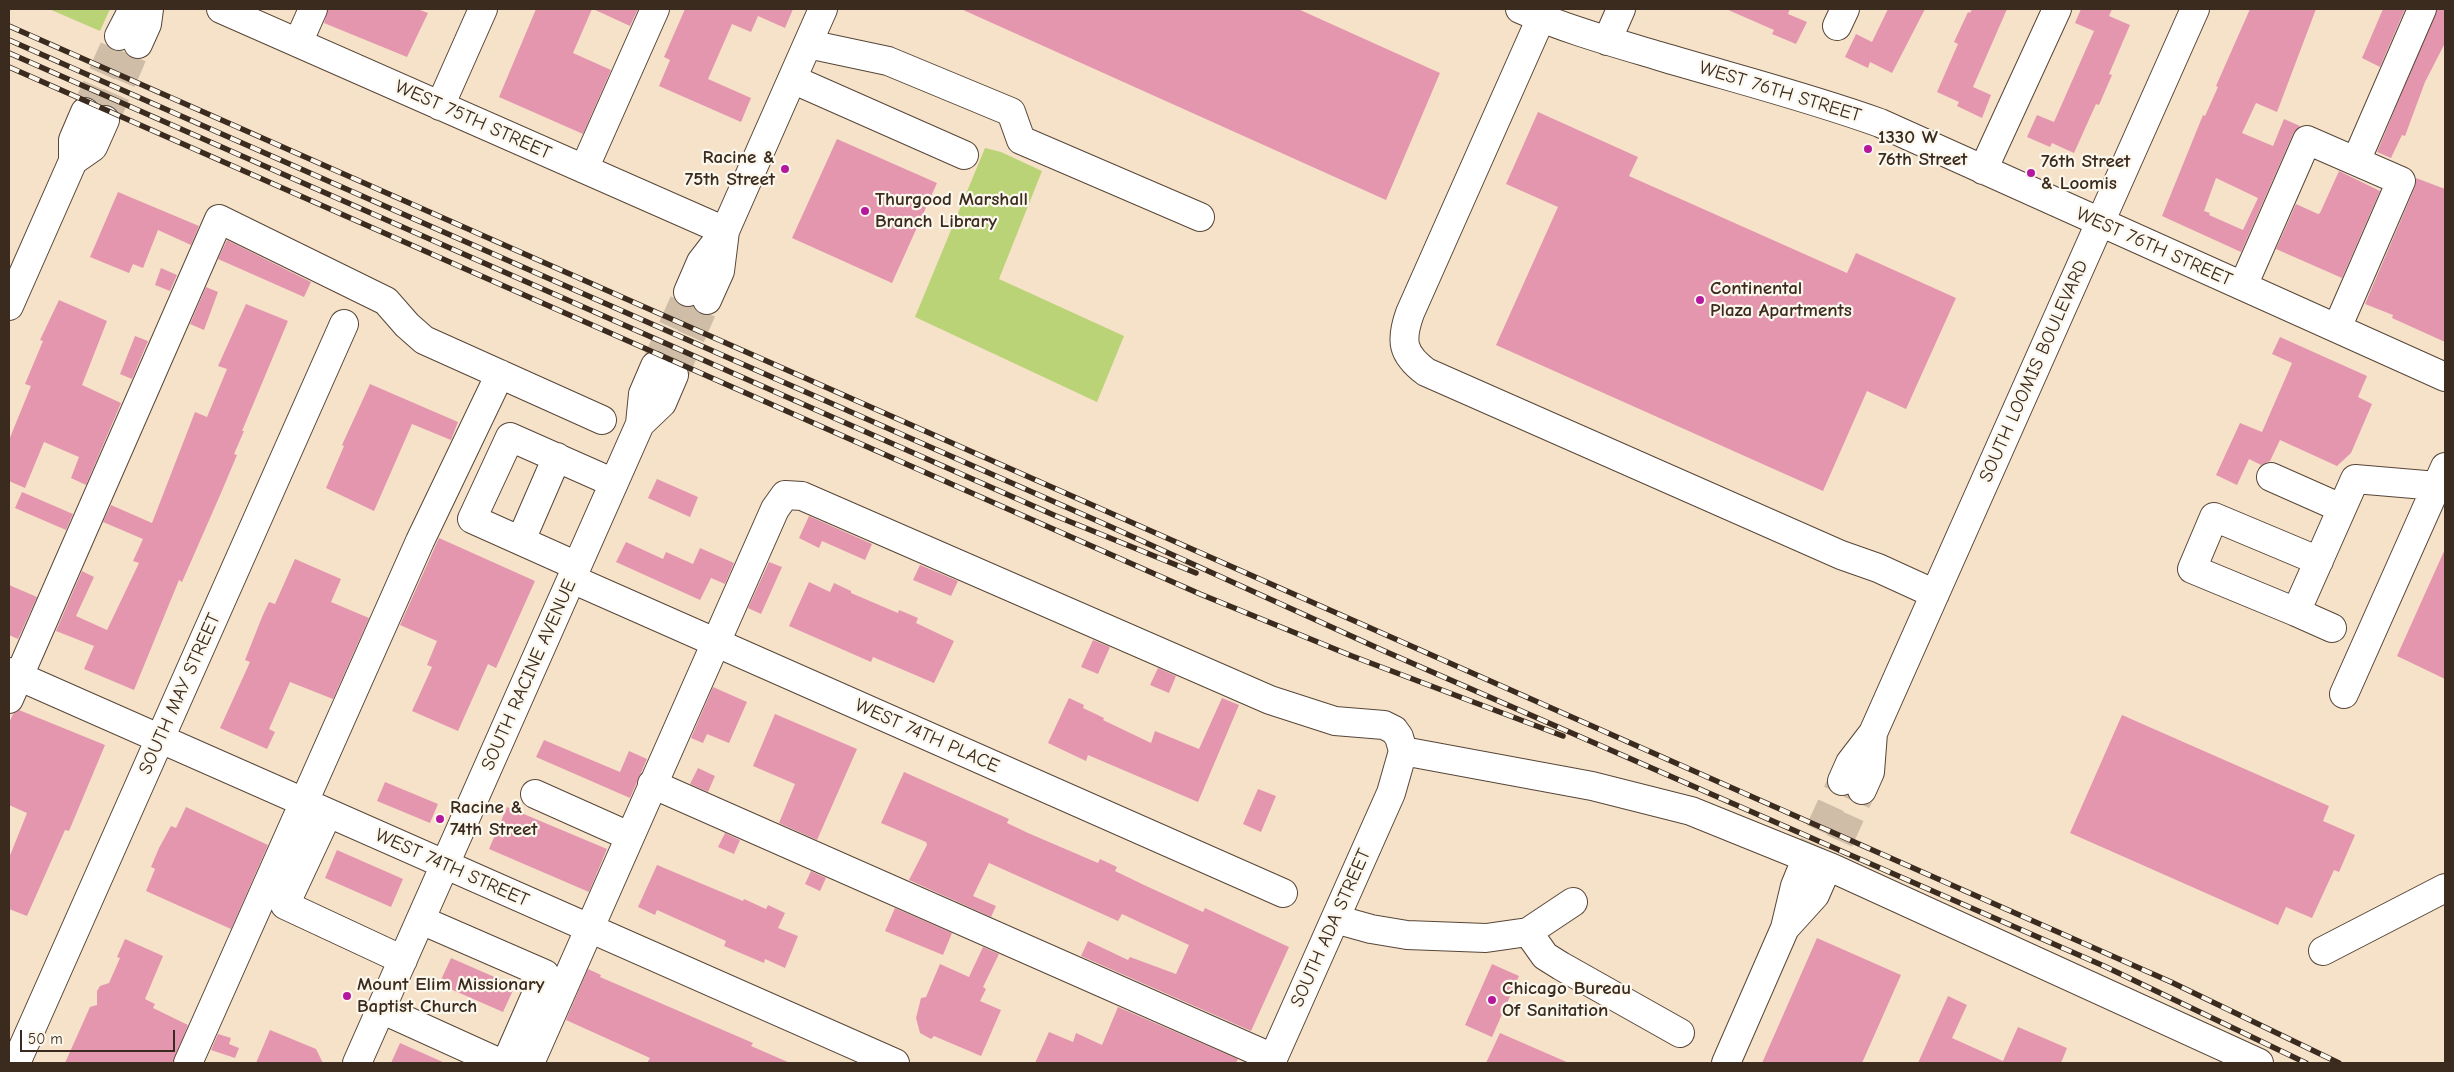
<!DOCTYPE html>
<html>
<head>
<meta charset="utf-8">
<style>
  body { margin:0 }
  #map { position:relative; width:2454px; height:1072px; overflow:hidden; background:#f5e2c9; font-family:"Comic Neue",sans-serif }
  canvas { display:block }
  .frame { position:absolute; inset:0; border:10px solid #3b2a1e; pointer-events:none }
  .scale { position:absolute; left:20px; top:1030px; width:155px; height:22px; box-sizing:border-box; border:2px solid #3b2a1e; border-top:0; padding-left:6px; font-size:15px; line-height:18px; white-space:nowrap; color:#3b2a1e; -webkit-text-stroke:4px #fbf7ec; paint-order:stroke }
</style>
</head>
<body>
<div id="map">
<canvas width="2454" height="1072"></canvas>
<div class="frame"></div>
<div class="scale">50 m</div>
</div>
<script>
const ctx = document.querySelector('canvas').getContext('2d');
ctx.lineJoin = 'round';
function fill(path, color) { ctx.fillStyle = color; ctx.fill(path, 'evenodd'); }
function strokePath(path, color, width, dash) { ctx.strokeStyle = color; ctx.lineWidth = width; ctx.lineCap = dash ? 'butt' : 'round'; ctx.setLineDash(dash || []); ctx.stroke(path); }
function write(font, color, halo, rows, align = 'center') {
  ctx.font = font + ' "Comic Neue",sans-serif'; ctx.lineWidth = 4.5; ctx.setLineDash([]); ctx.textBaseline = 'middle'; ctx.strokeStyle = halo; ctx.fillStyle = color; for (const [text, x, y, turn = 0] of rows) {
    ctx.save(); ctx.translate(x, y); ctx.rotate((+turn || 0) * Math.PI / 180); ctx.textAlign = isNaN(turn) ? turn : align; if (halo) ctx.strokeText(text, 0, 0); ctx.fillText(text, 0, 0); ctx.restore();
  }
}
const green = new Path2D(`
  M 49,9 L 110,9 L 100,31 Z
  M 985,148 L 1001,152 L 1042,171 L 999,279 L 1124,336 L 1097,402 L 915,317 Z`);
const building = new Path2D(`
  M 328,9 L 417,9 L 428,13 L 407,57 L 324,23 Z
  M 536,9 L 592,9 L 573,53 L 611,70 L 583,134 L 499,97 Z
  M 593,9 L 638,9 L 630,26 Z
  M 685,9 L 793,9 L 785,28 L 758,16 L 751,32 L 732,24 L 708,79 L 751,98 L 741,122 L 659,86 L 670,60 L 664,57 Z
  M 961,9 L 1298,9 L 1440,73 L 1386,200 Z
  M 1726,9 L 1790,9 L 1788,14 L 1807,22 L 1796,44 L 1772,34 L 1774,30 Z
  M 1888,9 L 1925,9 L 1892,73 L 1870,62 L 1868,68 L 1845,57 L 1856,34 L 1872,42 Z
  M 1972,9 L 2007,9 L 1973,87 L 1991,95 L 1982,118 L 1957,106 L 1959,102 L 1937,92 L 1958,44 L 1954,42 L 1968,12 L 1970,13 Z
  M 2081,9 L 2112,9 L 2109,16 L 2130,25 L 2109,74 L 2112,75 L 2099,105 L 2096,104 L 2074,153 L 2052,143 L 2050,147 L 2027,137 L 2037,115 L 2054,122 L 2094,31 L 2075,23 Z
  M 2250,9 L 2316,9 L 2277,112 L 2256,103 L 2242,133 L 2273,146 L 2284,119 L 2300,126 L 2293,134 L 2241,252 L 2162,216 L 2203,115 L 2205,116 L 2218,87 L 2216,86 ZM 2216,178 L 2258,198 L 2243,230 L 2209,215 L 2210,213 L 2204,211 Z
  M 2383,9 L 2405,9 L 2380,67 L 2362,58 Z
  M 2437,9 L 2445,9 L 2445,43 L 2425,82 L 2405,136 L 2402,135 L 2391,158 L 2377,152 Z
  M 1538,112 L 1638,157 L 1629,176 L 1847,273 L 1856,253 L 1956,298 L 1906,409 L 1867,391 L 1823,491 L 1496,345 L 1558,207 L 1506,184 Z
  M 837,139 L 937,183 L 892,283 L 792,238 Z
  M 2339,171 L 2380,191 L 2342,278 L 2276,249 L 2296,204 L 2318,214 L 2320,213 Z
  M 2416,178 L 2445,189 L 2445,342 L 2392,318 L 2393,315 L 2365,304 L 2415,187 Z
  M 118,192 L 199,226 L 191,245 L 158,230 L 143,268 L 133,264 L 129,273 L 90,257 Z
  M 227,240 L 311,282 L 304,297 L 218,259 Z
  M 161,268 L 177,275 L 170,291 L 155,285 Z
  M 206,287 L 218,292 L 204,330 L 190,324 Z
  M 59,300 L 107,321 L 82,385 L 121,403 L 86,485 L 71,478 L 79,457 L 44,442 L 25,488 L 9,481 L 9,440 L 31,386 L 25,384 L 43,341 L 40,340 Z
  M 246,304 L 288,321 L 242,431 L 244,431 L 234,454 L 237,455 L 221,493 L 182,582 L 179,580 L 134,690 L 84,669 L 94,646 L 56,631 L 82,571 L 94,577 L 76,616 L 107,630 L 139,563 L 133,561 L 143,539 L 103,522 L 111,505 L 152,523 L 195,412 L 207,417 L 227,369 L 218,366 Z
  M 135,336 L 148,341 L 132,379 L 120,374 Z
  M 2280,337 L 2367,376 L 2358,397 L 2372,404 L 2351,453 L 2337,466 L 2280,440 L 2270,461 L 2261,465 L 2249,459 L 2237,485 L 2216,475 L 2240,423 L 2262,432 L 2292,363 L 2272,354 Z
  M 370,384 L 458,422 L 451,440 L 412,424 L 374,511 L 326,488 L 344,446 L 342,445 Z
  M 657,479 L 698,497 L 690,517 L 648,498 Z
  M 22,492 L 73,514 L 66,530 L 15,508 Z
  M 809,516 L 872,544 L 865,560 L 822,541 L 819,548 L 799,538 Z
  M 439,538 L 535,581 L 496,668 L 488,664 L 458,731 L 412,711 L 432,667 L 427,665 L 437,641 L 400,625 Z
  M 626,542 L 663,559 L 666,552 L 693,564 L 700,548 L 734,563 L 725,584 L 711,578 L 700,600 L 616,562 Z
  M 2445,549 L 2445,679 L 2397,656 Z
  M 295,559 L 341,579 L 331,602 L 369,618 L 333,699 L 290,682 L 269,729 L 275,732 L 267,749 L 220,728 L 250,662 L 245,660 L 262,617 L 269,602 L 275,604 Z
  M 769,562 L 782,567 L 761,614 L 748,608 Z
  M 920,565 L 958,581 L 951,596 L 913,580 Z
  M 809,582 L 830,592 L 834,583 L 851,591 L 851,593 L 898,613 L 899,610 L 918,618 L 916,623 L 954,641 L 934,683 L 873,657 L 871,662 L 789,626 Z
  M 9,585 L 37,597 L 18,639 L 9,635 Z
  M 1093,640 L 1110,647 L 1098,674 L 1081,667 Z
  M 1158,668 L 1176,676 L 1169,693 L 1150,685 Z
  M 713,687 L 747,702 L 729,743 L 707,734 L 703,743 L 691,738 Z
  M 1069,698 L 1084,705 L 1083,708 L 1104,718 L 1103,720 L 1151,743 L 1155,731 L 1199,749 L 1222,698 L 1239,705 L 1198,802 L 1088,755 L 1086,761 L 1048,743 Z
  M 19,710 L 105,745 L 69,831 L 65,830 L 27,916 L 9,909 L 9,858 L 27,813 L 9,805 L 9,723 L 13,714 Z
  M 775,714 L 857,749 L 817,840 L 779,823 L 795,784 L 753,766 Z
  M 2122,715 L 2329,806 L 2323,821 L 2355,835 L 2339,872 L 2334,870 L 2312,918 L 2286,907 L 2278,925 L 2070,833 Z
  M 544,740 L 620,772 L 629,751 L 647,759 L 630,798 L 536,757 Z
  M 698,768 L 715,776 L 708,792 L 690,784 Z
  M 904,772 L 1009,819 L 1007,823 L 1028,833 L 1098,863 L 1100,859 L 1117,867 L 1115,871 L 1144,885 L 1203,912 L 1205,908 L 1289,947 L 1251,1031 L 1081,956 L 1088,941 L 1128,960 L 1130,957 L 1176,974 L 1189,945 L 1122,914 L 1118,921 L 989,863 L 973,896 L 996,906 L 991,917 L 909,880 L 927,845 L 926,842 L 881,823 Z
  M 385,782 L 438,804 L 430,823 L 377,801 Z
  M 1258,789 L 1276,796 L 1261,832 L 1243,824 Z
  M 186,807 L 268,845 L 231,929 L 146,891 L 155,869 L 151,867 L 159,848 L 171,826 L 176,828 Z
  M 507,807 L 607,849 L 589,892 L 489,849 Z
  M 725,833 L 740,840 L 734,854 L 718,847 Z
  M 337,850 L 403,879 L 391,907 L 325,878 Z
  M 657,865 L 743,901 L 744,899 L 766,909 L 768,905 L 785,913 L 778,928 L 798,936 L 785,968 L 765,959 L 764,963 L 724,946 L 726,941 L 657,910 L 655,915 L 638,907 Z
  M 811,871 L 826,878 L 820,891 L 805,884 Z
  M 895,908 L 952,933 L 943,955 L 885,931 Z
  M 1817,938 L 1901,975 L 1862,1063 L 1762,1063 Z
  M 125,939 L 163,956 L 145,999 L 155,1004 L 153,1008 L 188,1025 L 173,1063 L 65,1063 L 90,1007 L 97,1005 L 97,991 L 100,986 L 109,983 L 120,958 L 117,957 Z
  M 983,947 L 999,954 L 983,987 L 986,989 L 980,1001 L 1001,1010 L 981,1056 L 934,1036 L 931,1039 L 920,1033 L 916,1018 L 921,998 L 926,997 L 940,964 L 969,977 Z
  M 451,958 L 515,986 L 503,1012 L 439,984 Z
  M 1492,964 L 1519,976 L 1492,1037 L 1465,1025 Z
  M 588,969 L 601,975 L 600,977 L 753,1043 L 751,1046 L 790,1063 L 647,1063 L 650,1058 L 566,1020 Z
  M 1948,996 L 1967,1005 L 1952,1038 L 2003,1061 L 2018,1027 L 2067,1048 L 2061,1063 L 1918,1063 Z
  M 1118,1007 L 1238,1059 L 1236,1063 L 1035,1063 L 1049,1032 L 1073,1042 L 1076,1033 L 1102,1045 Z
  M 270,1030 L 316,1049 L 323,1063 L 256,1063 Z
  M 1500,1033 L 1569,1063 L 1486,1063 Z
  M 218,1034 L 231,1038 L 229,1044 L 239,1048 L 235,1058 L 211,1050 Z
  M 400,1043 L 445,1063 L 391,1063 Z`);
const minorTunnel = new Path2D(`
  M 85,112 L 119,36
  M 105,120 L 138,44
  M 655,366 L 688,292
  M 674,375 L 707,300
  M 1802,869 L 1842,781
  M 1822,879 L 1862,790`);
const minor = new Path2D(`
  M 221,9 L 725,231
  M 1520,9 C 1565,29 1612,42 1659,56 C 1733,78 1808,97 1880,123 L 2445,377
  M 1541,18 L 1410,313 C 1400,341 1402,354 1426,372 L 1841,555 L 1878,568 L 1935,594
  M 1837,26 L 1845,9
  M 119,36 L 133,9
  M 1607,41 L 1621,9
  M 298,43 L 313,9
  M 138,44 L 147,24 L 149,9
  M 808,44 L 888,61 L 1011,112 L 1021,140 L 1200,217
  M 792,79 L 964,155
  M 440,106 L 483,9
  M 73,161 L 93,147 L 105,120
  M 2356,161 L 2422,9
  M 584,169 L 655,9
  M 1983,170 L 2057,9
  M 2243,286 L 2307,140 L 2401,181 L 2337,328
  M 688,292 L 701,262 L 725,231 L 823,9
  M 707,300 L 720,271 L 725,231
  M 9,306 L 73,161 L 73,140 L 85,112
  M 640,424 L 662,403 L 674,375
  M 2271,477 L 2341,508
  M 521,540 L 557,457
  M 577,566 L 472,519 L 510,437 L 614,483
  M 572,579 L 1283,893
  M 2296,612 L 2192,569 L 2214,517 L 2319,561
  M 2332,628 L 2296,612 L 2355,479 L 2437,486
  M 9,672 L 895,1063
  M 2344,694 L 2445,467
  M 9,699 L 219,219 L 386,301 L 407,325 L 424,340 L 602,420
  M 1403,751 L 1592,786 L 1691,811 L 1832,868 L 2259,1063
  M 1842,781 L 1850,763 L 1873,733 L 2195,9
  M 652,784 L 1273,1058
  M 1862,790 L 1870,772 L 1873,733
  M 535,794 L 629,836
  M 328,813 L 285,905 L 403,960
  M 1335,919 L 1371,929 L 1407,935 L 1486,938 L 1528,932 L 1573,902
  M 421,920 L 545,974 L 506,1063
  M 1786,927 L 1815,895 L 1822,879
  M 1528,932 L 1545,956 L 1561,966 L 1680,1033
  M 2323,951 L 2445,888
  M 381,1009 L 500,1063
  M 16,1063 L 344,324
  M 188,1063 L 420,541 L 500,374
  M 357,1063 L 640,424 L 643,394 L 655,366
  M 530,1063 L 775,509 L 785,495 L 802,496 L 1270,700 L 1335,721 L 1384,725 L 1394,730 L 1399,737 L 1403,751 L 1391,793 L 1271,1063
  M 1726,1063 L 1785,928 L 1795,886 L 1802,869`);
const rail = new Path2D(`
  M 9,26 L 2171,982 L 2339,1063
  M 9,40 L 1109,526 L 1382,650 L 2104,966 L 2306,1063
  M 9,53 L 1056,516 L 1196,573
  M 9,67 L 1200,594 L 1352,656 L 1563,736`);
const markers = [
  [1868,149,5,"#b5179e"],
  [785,169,5,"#b5179e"],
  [2031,173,5,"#b5179e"],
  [865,211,5,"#b5179e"],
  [1700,300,5,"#b5179e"],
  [440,819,5,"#b5179e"],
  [347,996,5,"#b5179e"],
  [1492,1000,5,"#b5179e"]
];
const streetNames = [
  ["WEST 76TH STREET",1780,92,17],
  ["WEST 75TH STREET",473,120,24],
  ["WEST 76TH STREET",2154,247,24],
  ["SOUTH LOOMIS BOULEVARD",2034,371,-66],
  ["SOUTH RACINE AVENUE",529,675,-66],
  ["SOUTH MAY STREET",180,694,-66],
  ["WEST 74TH PLACE",927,736,24],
  ["WEST 74TH STREET",452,868,24],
  ["SOUTH ADA STREET",1331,928,-66]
];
const poiNames = [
  ["1330 W",1878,138],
  ["76th Street",1878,160],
  ["Racine &",775,158,"right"],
  ["75th Street",775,180,"right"],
  ["76th Street",2041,162],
  ["& Loomis",2041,184],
  ["Thurgood Marshall",875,200],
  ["Branch Library",875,222],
  ["Continental",1710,289],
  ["Plaza Apartments",1710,311],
  ["Racine &",450,808],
  ["74th Street",450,830],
  ["Mount Elim Missionary",357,985],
  ["Baptist Church",357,1007],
  ["Chicago Bureau",1502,989],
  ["Of Sanitation",1502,1011]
];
fill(green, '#bbd377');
fill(building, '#e596af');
strokePath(minorTunnel, '#d0bda7', 28, [28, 14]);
strokePath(minor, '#574638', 30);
strokePath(minor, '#fff', 28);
strokePath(rail, '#3b2a1e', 5.5);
strokePath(rail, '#fbf7ec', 4, [11]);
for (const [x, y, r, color] of markers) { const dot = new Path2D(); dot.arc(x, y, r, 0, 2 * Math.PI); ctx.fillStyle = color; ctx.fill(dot); strokePath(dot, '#fbf7ec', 2); }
write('19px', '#3b2a1e', '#fbf7ec', streetNames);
write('bold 19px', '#3b2a1e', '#fbf7ec', poiNames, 'left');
</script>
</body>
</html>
